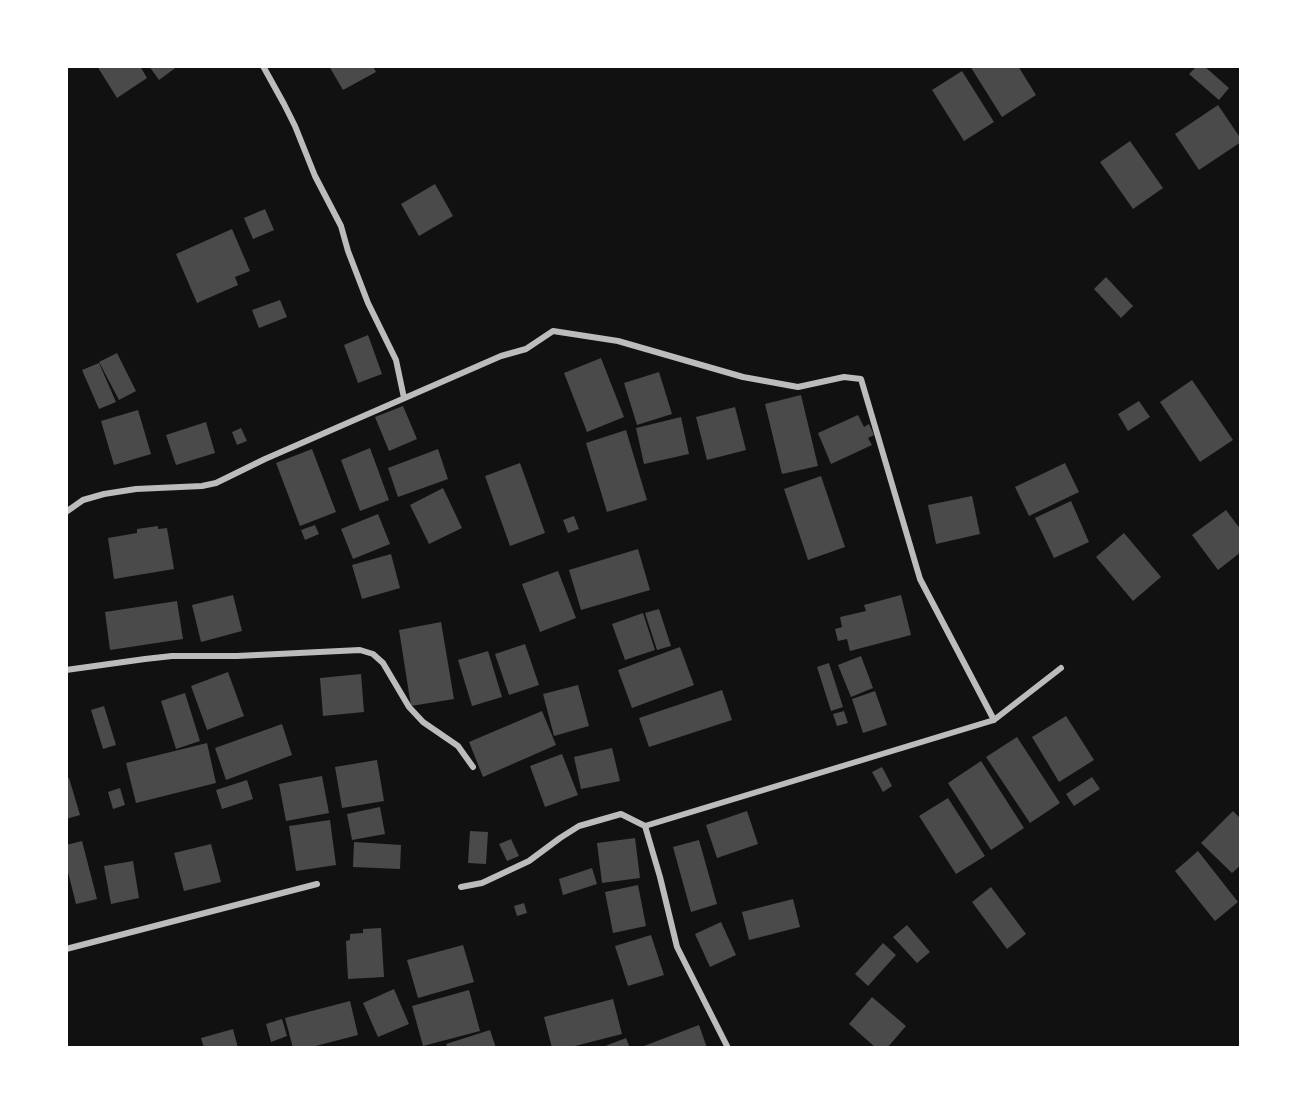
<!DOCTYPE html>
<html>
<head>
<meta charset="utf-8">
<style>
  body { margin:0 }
  #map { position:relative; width:1307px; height:1114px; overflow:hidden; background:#111; font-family:Rubik,sans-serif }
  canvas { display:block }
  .frame { position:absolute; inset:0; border:68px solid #fff; pointer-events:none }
</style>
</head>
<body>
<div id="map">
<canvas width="1307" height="1114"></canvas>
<div class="frame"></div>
</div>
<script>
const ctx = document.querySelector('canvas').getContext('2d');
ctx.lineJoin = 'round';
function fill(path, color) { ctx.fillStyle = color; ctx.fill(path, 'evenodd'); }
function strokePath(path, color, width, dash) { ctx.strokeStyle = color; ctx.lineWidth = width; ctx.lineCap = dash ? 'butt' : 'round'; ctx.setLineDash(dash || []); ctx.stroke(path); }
const building = new Path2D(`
  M 97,66 L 140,66 L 147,78 L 117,98 Z
  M 149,66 L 178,66 L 159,80 Z
  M 329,66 L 373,66 L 376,72 L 343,90 Z
  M 970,66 L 1018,66 L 1036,95 L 1002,117 Z
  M 1197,66 L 1204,66 L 1229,88 L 1219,100 L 1189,74 Z
  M 962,71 L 994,122 L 964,141 L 932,90 Z
  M 1218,105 L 1241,139 L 1241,142 L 1199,170 L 1175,134 Z
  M 1130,141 L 1163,188 L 1133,209 L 1100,162 Z
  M 435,184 L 453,216 L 419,236 L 401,204 Z
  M 265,209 L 274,230 L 253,239 L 244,218 Z
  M 232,229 L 250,271 L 235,277 L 238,285 L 197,303 L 176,254 Z
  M 1106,277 L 1133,306 L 1121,318 L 1094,289 Z
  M 280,300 L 287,317 L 259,328 L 252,310 Z
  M 368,335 L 382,374 L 358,383 L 344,345 Z
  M 117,353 L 136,391 L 119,400 L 99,362 Z
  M 601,358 L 624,417 L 587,432 L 564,373 Z
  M 99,363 L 116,402 L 99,409 L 82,370 Z
  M 659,372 L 672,414 L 637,425 L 624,383 Z
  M 1192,380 L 1233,440 L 1200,462 L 1160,402 Z
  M 801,395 L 818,466 L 782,474 L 765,404 Z
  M 1139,401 L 1150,417 L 1128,431 L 1118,414 Z
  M 403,406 L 417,439 L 389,451 L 375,417 Z
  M 735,407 L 746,450 L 707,460 L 696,417 Z
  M 138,410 L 151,454 L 114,465 L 101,421 Z
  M 858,415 L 864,427 L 869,424 L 874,435 L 868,438 L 872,445 L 831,464 L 818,433 Z
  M 681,417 L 689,454 L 644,464 L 636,428 Z
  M 206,422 L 215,453 L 176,465 L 166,435 Z
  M 241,428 L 247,441 L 237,445 L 232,432 Z
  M 626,430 L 647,500 L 607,512 L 586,443 Z
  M 370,448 L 389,500 L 360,511 L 341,460 Z
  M 312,449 L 336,512 L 300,526 L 276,463 Z
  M 438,449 L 448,479 L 398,497 L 388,468 Z
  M 520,463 L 545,533 L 510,546 L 485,476 Z
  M 1065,463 L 1079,492 L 1029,516 L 1015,487 Z
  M 821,476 L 845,547 L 808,560 L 784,489 Z
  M 443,488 L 462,528 L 429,544 L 410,505 Z
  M 972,496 L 980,534 L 936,544 L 928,505 Z
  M 1071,501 L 1089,542 L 1054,558 L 1035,518 Z
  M 1226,510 L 1241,530 L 1241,552 L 1218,570 L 1192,535 Z
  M 378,514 L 390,544 L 353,559 L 341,529 Z
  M 574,516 L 579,529 L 568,533 L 563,520 Z
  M 315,525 L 319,534 L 305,540 L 301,530 Z
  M 158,526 L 158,529 L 167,528 L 174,569 L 114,579 L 108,538 L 137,533 L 137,529 Z
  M 1124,533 L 1161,577 L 1133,601 L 1096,557 Z
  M 638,549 L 650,590 L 581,610 L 569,570 Z
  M 391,554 L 400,588 L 362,599 L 352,565 Z
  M 558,571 L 576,618 L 540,632 L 522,584 Z
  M 233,595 L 242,631 L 201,642 L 192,605 Z
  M 901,595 L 911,635 L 850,651 L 847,639 L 838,641 L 835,629 L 842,627 L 840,617 L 866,611 L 864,605 Z
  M 177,601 L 183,639 L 110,650 L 105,612 Z
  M 659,609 L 671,646 L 657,650 L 645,613 Z
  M 643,613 L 655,650 L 625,660 L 612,624 Z
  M 441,622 L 454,699 L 411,706 L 399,630 Z
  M 525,644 L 539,685 L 509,695 L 495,654 Z
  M 680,647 L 694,685 L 632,708 L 618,670 Z
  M 488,651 L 502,697 L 472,706 L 458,660 Z
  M 861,656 L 873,688 L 851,697 L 838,665 Z
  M 829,663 L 843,707 L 831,711 L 817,667 Z
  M 228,672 L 244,716 L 207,730 L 191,686 Z
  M 361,674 L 364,712 L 323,716 L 320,678 Z
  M 578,685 L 589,726 L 554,736 L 543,694 Z
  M 722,690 L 732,720 L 649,747 L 639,718 Z
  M 875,691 L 887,725 L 863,733 L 852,699 Z
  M 185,693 L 200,741 L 176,749 L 161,701 Z
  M 104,706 L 116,745 L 103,749 L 91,710 Z
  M 542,711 L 556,745 L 483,777 L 469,742 Z
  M 844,711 L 848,723 L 837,726 L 833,714 Z
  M 1066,716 L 1094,760 L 1059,782 L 1032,737 Z
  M 282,724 L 292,755 L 226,780 L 215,748 Z
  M 1017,737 L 1060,803 L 1030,823 L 986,757 Z
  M 207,743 L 216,783 L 136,803 L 126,763 Z
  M 612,748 L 620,781 L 581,789 L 574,757 Z
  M 562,754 L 578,795 L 545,807 L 530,766 Z
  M 377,760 L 384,801 L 342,808 L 335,767 Z
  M 981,761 L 1024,828 L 991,850 L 948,783 Z
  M 882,767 L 892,786 L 883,792 L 872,772 Z
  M 322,776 L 329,813 L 286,821 L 279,784 Z
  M 1092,777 L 1100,789 L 1074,806 L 1066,794 Z
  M 69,778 L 80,815 L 66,819 L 66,779 Z
  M 247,780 L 253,799 L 222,809 L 216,790 Z
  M 120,788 L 125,805 L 113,809 L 108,792 Z
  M 948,798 L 985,856 L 956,874 L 919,816 Z
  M 380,807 L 385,834 L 352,840 L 347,814 Z
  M 747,811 L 758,844 L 717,858 L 706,825 Z
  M 1233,811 L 1241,819 L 1241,865 L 1232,873 L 1201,843 Z
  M 330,820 L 336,865 L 296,871 L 289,826 Z
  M 470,831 L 488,832 L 486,864 L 468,863 Z
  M 635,838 L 640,878 L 602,883 L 597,843 Z
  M 511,839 L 519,856 L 507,861 L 499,844 Z
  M 699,840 L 717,904 L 691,912 L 673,847 Z
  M 82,841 L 97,899 L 76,904 L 66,864 L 66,845 Z
  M 354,842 L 401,845 L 400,869 L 353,867 Z
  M 211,844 L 221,882 L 184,891 L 174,853 Z
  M 1198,851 L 1238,902 L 1215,921 L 1175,871 Z
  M 133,861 L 139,898 L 111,904 L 104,866 Z
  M 592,868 L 597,884 L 563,895 L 559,879 Z
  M 638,885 L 646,926 L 613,933 L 605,892 Z
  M 991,887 L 1026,934 L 1007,949 L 972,902 Z
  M 793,899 L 800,927 L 749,940 L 742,912 Z
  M 524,903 L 527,913 L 517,916 L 514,906 Z
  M 721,922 L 736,955 L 710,967 L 695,934 Z
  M 907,925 L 930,952 L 917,963 L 893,937 Z
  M 381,928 L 384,977 L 348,979 L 346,941 L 350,940 L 350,934 L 363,933 L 363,929 Z
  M 651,935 L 664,975 L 628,986 L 615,946 Z
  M 883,943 L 896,955 L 868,986 L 855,974 Z
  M 463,945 L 474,982 L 418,998 L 407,960 Z
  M 394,989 L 409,1024 L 378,1037 L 363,1003 Z
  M 469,990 L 480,1031 L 423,1046 L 412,1006 Z
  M 872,997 L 906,1026 L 887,1048 L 876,1048 L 849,1024 Z
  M 613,999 L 622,1034 L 567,1048 L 552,1048 L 544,1017 Z
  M 350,1001 L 358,1035 L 308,1048 L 293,1048 L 285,1018 Z
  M 282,1019 L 287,1036 L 271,1042 L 266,1024 Z
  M 699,1025 L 707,1048 L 644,1048 L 644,1046 Z
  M 233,1029 L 238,1048 L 204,1048 L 201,1038 Z
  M 490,1030 L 496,1048 L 448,1048 L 446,1044 Z
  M 626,1038 L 630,1048 L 600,1048 Z`);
const minor = new Path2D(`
  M 263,66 L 284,104 L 295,126 L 315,176 L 341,226 L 348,251 L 368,303 L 396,360 L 404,398
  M 66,512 L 83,500 L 104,494 L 136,489 L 202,486 L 216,483 L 265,459 L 501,356 L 526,349 L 553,331 L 618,341 L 743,377 L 798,387 L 844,377 L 861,379 L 920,579 L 994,720
  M 66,670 L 145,659 L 172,656 L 237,656 L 360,650 L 373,654 L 383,663 L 409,707 L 423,722 L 458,746 L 473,767
  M 645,826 L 660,877 L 677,947 L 728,1048
  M 461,887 L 482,883 L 529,861 L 560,838 L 579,826 L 621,814 L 645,826 L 994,720 L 1061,668
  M 66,949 L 317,884`);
fill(building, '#4a4a4a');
strokePath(minor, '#bcbcbc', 6);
</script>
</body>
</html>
